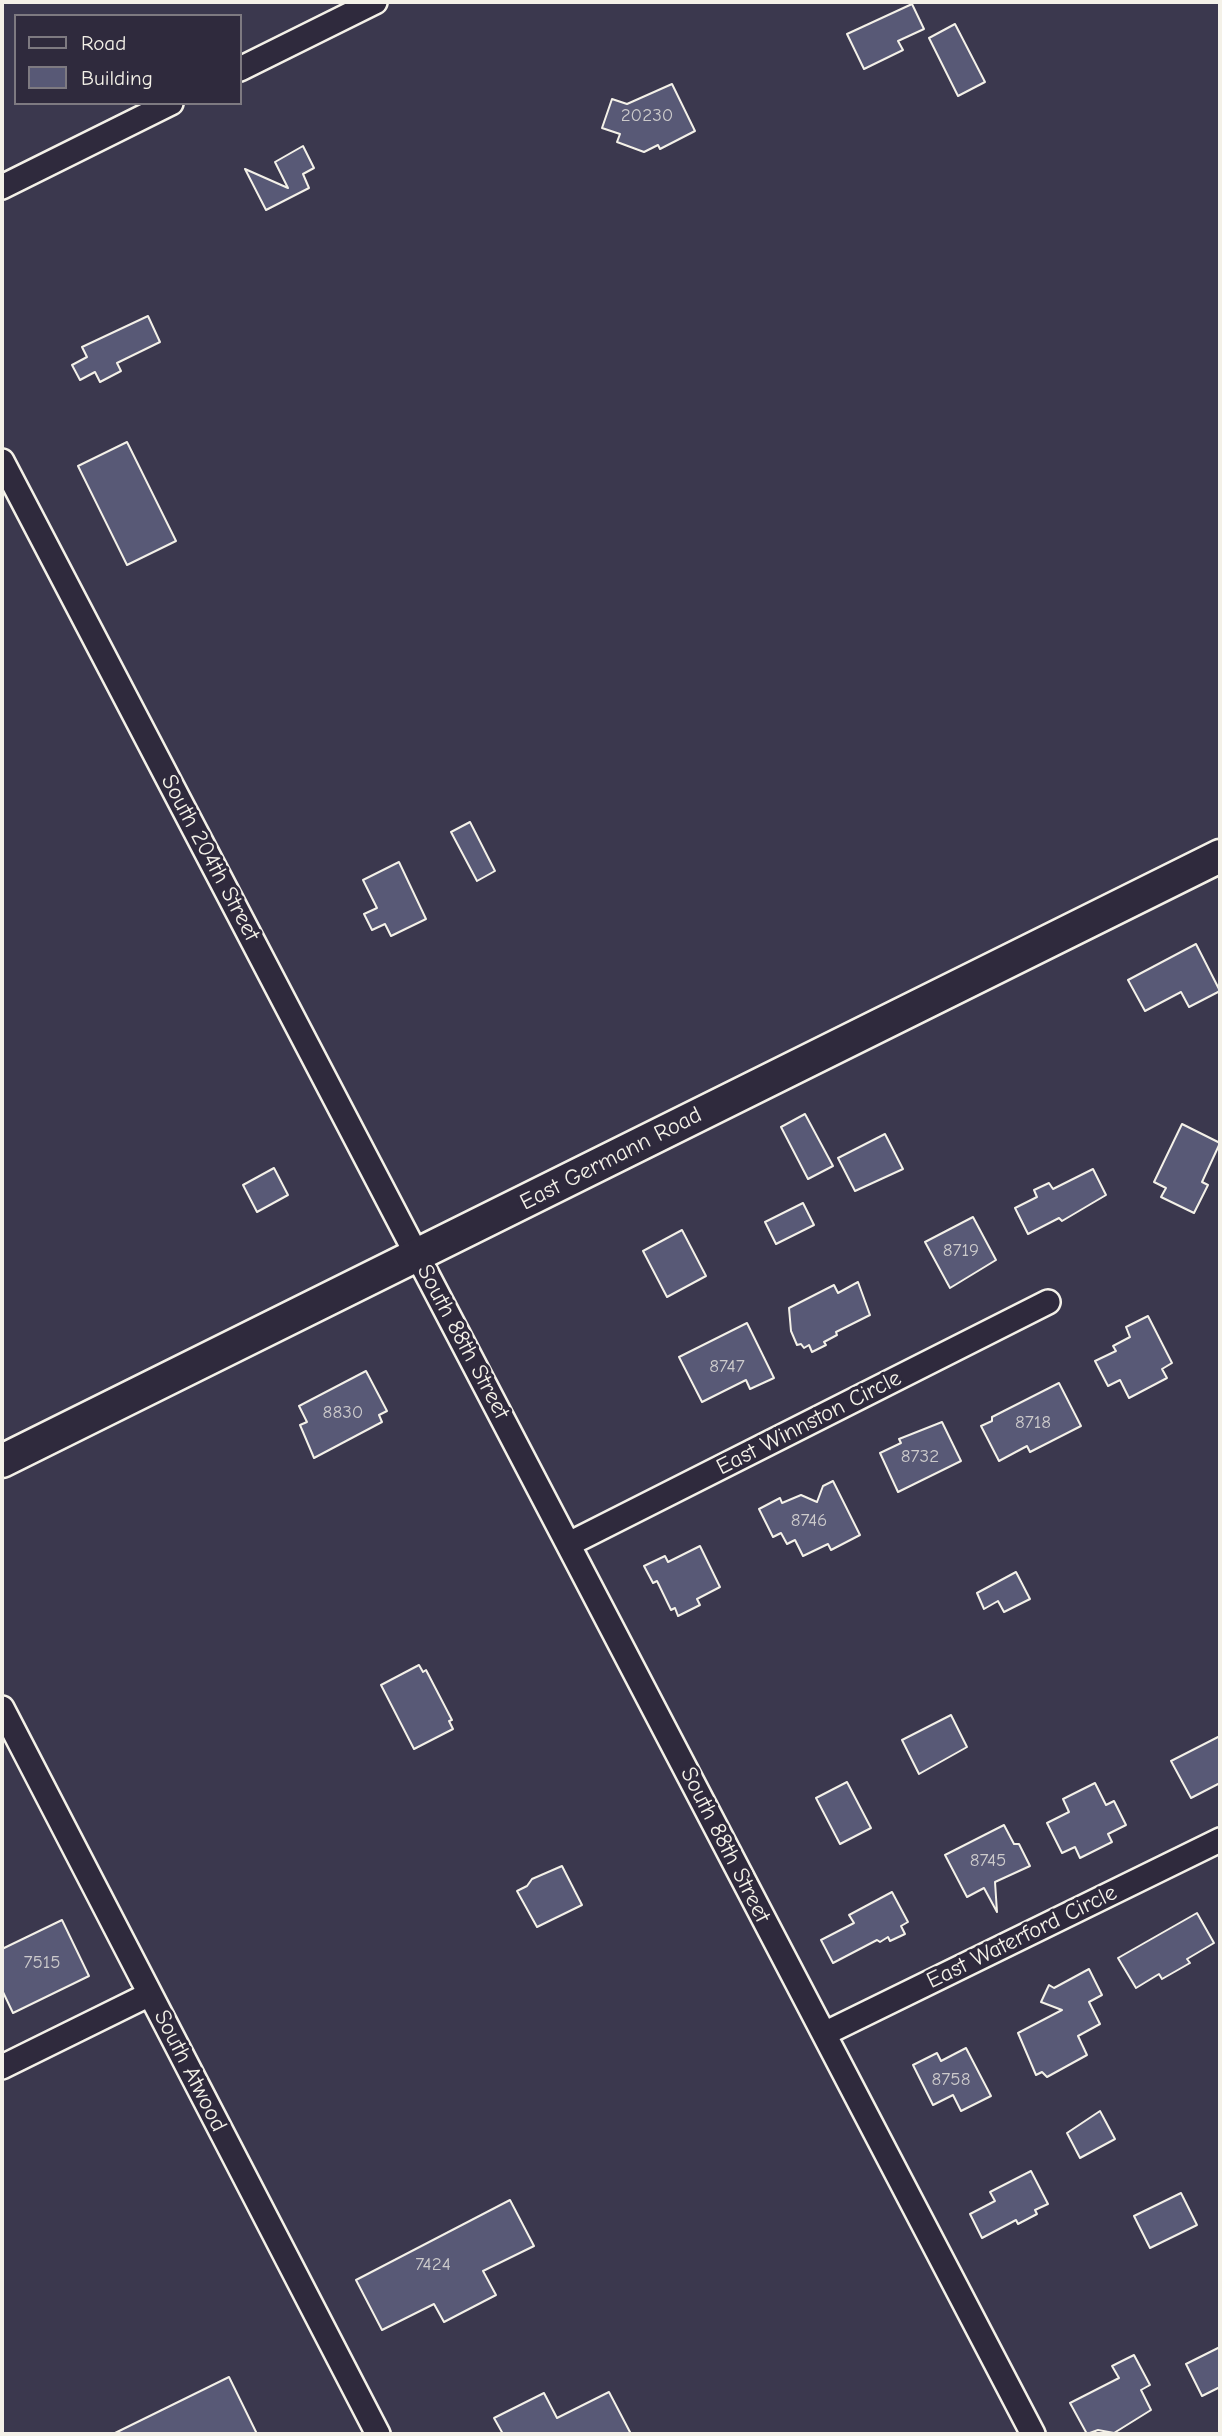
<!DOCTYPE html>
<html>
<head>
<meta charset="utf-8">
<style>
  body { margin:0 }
  #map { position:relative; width:1222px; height:2436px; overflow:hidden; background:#3b384e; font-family:"Comic Neue",sans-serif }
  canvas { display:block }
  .frame { position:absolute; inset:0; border:4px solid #f4f1e8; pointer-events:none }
  .legend { position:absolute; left:14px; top:14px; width:228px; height:91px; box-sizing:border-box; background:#2f2a3d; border:2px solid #7e7a81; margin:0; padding:9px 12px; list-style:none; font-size:21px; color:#f4f1e8 }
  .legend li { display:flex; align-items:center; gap:14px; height:35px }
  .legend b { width:35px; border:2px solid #7e7a81 }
</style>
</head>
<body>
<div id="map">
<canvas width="1222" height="2436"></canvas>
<div class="frame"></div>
<ul class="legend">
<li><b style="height:9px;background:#2f2a3d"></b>Road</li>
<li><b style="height:19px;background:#585976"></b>Building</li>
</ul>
</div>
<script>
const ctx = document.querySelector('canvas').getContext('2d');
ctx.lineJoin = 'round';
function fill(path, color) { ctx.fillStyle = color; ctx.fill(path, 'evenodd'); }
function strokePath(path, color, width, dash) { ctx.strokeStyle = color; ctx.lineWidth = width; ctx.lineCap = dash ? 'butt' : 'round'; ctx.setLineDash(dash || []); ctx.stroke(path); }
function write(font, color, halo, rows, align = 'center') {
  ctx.font = font + ' "Comic Neue",sans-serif'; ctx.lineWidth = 6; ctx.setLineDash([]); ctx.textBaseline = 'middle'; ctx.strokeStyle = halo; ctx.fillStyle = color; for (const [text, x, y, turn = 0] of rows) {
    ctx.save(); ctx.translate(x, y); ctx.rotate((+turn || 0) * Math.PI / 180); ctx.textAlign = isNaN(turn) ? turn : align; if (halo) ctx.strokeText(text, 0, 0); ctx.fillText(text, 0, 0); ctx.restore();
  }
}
const building = new Path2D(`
  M 912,4 L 924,29 L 898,41 L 903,50 L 864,69 L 847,34 Z
  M 955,24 L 985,82 L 958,96 L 929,38 Z
  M 672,84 L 695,131 L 660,149 L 658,145 L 644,152 L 617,142 L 620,134 L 602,128 L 612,99 L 627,104 Z
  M 303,146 L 314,168 L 303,174 L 309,188 L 266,210 L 245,169 L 288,188 L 275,162 Z
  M 148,316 L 160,342 L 117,363 L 121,371 L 100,382 L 95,372 L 80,380 L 72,365 L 87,357 L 82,347 Z
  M 127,442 L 176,541 L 127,565 L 78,466 Z
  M 470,822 L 495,871 L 477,881 L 451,832 Z
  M 399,862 L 426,919 L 391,936 L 385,924 L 372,930 L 364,914 L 377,908 L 363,880 Z
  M 1196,944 L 1220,991 L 1189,1007 L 1181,992 L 1145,1011 L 1128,980 Z
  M 805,1114 L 833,1166 L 808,1179 L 781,1127 Z
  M 1182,1124 L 1220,1143 L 1202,1182 L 1208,1185 L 1194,1213 L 1161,1197 L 1166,1188 L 1154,1182 Z
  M 885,1134 L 903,1169 L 855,1191 L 838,1158 Z
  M 274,1168 L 288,1195 L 257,1212 L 243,1185 Z
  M 1093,1169 L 1106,1195 L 1062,1221 L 1059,1218 L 1028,1234 L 1015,1208 L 1037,1197 L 1034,1190 L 1049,1183 L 1053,1189 Z
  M 803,1203 L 814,1225 L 776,1244 L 765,1222 Z
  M 973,1217 L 996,1260 L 950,1288 L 925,1242 Z
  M 682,1230 L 706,1276 L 667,1297 L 643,1251 Z
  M 858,1282 L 870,1315 L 836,1332 L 837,1335 L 824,1342 L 826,1345 L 812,1352 L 809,1345 L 804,1348 L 801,1344 L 797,1345 L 791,1331 L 789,1308 L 834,1285 L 838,1293 Z
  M 1148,1316 L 1172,1363 L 1162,1369 L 1167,1378 L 1129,1398 L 1120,1380 L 1108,1386 L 1095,1361 L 1116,1351 L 1113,1346 L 1130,1337 L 1126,1327 Z
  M 747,1323 L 774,1378 L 750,1389 L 746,1380 L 702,1402 L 679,1357 Z
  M 366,1371 L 387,1411 L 379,1415 L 382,1422 L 314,1458 L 300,1425 L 307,1422 L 299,1406 Z
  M 1059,1383 L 1081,1426 L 1030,1452 L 1027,1446 L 999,1461 L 981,1426 L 992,1421 L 992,1417 Z
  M 942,1422 L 961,1461 L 898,1492 L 880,1453 L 901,1443 L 899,1439 Z
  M 833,1481 L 860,1535 L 831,1550 L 828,1544 L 803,1556 L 795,1540 L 787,1544 L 781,1533 L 773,1537 L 759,1509 L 780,1498 L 782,1503 L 801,1495 L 817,1502 L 823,1486 Z
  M 700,1546 L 720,1587 L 697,1599 L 700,1605 L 678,1616 L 675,1608 L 671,1610 L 657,1581 L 653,1583 L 644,1566 L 665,1556 L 668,1562 Z
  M 1016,1572 L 1030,1599 L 1004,1612 L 998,1601 L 984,1609 L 977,1593 Z
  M 419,1665 L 423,1672 L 426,1670 L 452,1720 L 449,1721 L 453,1729 L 414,1749 L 381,1685 Z
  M 951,1715 L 967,1747 L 919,1774 L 902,1740 Z
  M 1220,1736 L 1220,1783 L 1191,1798 L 1171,1761 Z
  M 847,1782 L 871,1828 L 840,1844 L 816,1798 Z
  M 1095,1783 L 1106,1805 L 1114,1801 L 1126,1825 L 1108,1834 L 1112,1842 L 1080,1858 L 1075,1847 L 1062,1853 L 1047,1823 L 1069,1812 L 1063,1799 Z
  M 1004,1825 L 1014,1844 L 1019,1844 L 1030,1866 L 995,1882 L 997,1912 L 984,1888 L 967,1897 L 945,1855 Z
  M 562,1866 L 582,1905 L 537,1927 L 517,1891 L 527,1886 L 532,1879 Z
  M 892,1892 L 908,1922 L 901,1926 L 905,1934 L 890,1941 L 888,1937 L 880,1942 L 877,1940 L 833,1963 L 821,1940 L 854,1923 L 849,1915 Z
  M 1197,1913 L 1214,1943 L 1187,1959 L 1190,1963 L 1162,1979 L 1159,1974 L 1136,1988 L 1118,1958 Z
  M 62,1920 L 89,1976 L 13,2013 L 2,1990 L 2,1949 Z
  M 1089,1969 L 1102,1995 L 1089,2002 L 1100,2024 L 1078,2036 L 1087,2055 L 1047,2077 L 1042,2072 L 1036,2075 L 1018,2033 L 1062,2010 L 1041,2002 L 1049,1985 L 1054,1988 Z
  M 966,2048 L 991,2096 L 961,2111 L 953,2095 L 933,2105 L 913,2065 L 937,2053 L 941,2061 Z
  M 1100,2111 L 1115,2139 L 1080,2158 L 1067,2133 Z
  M 1031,2171 L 1048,2204 L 1035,2210 L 1037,2214 L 1018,2224 L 1016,2220 L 982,2238 L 970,2214 L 995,2201 L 990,2192 Z
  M 1181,2193 L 1197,2225 L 1150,2248 L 1134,2216 Z
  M 510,2200 L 534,2246 L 483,2271 L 496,2295 L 444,2322 L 434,2304 L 382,2330 L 356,2280 Z
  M 1220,2347 L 1220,2387 L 1202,2396 L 1186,2364 Z
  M 1134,2355 L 1150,2385 L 1141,2390 L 1151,2410 L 1114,2433 L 1098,2430 L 1087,2434 L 1070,2403 L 1119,2378 L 1112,2366 Z
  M 229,2377 L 257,2434 L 113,2434 Z
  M 609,2392 L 631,2434 L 503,2434 L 494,2418 L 544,2393 L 557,2418 Z`);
const street = new Path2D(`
  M 240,69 L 375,2
  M 2,187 L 171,103
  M 2,461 L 1033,2434
  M 569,1544 L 1048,1302
  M 2,1708 L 378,2434
  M 824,2034 L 1220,1840
  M 2,2067 L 150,1994`);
const secondary = new Path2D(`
  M 2,1461 L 1220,856`);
const numberNames = [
  ["20230",647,116],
  ["8719",961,1251],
  ["8747",727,1367],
  ["8830",343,1413],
  ["8718",1033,1423],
  ["8732",920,1457],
  ["8746",809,1521],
  ["8745",988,1861],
  ["7515",42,1963],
  ["8758",951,2080],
  ["7424",433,2265]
];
const streetNames = [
  ["South 204th Street",210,858,62],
  ["East Germann Road",611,1159,-27],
  ["South 88th Street",463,1342,62],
  ["East Winnston Circle",809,1423,-27],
  ["South 88th Street",725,1845,63],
  ["East Waterford Circle",1022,1937,-26],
  ["South Atwood",190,2071,63]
];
fill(building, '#585976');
strokePath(building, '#f4f1e8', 2);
strokePath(street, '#f4f1e8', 28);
strokePath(secondary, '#f4f1e8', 37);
strokePath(street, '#2f2a3d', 23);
strokePath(secondary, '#2f2a3d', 32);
write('19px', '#cdcbcc', null, numberNames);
write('23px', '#f4f1e8', '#2f2a3d', streetNames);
</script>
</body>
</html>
